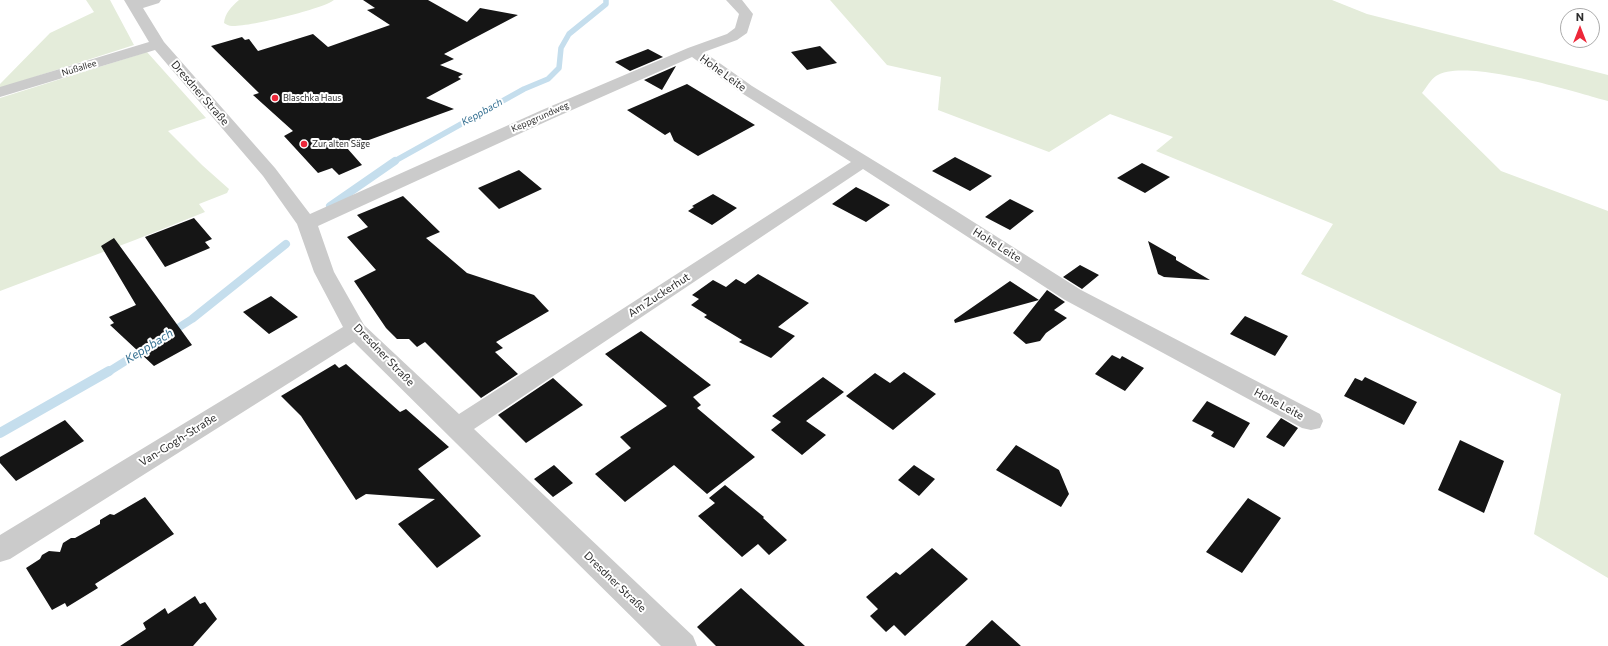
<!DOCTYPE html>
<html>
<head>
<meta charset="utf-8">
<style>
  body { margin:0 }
  #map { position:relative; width:1608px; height:646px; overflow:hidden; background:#fff; font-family:Commissioner,sans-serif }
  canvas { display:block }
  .north { position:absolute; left:1560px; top:8px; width:40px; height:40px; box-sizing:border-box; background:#fff; border:1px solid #ababab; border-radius:50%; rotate:0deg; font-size:11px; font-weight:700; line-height:16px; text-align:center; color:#2e2e2e }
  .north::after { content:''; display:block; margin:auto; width:14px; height:18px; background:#ed2739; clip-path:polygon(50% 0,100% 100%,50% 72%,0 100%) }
</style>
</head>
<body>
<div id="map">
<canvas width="1608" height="646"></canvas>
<div class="north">N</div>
</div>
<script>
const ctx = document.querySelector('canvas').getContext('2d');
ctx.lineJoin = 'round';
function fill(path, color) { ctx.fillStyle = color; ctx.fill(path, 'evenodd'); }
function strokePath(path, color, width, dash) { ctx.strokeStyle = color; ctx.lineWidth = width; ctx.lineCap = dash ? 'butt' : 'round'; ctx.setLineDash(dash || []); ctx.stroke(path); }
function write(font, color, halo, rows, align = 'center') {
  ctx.font = font + ' Commissioner,sans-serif'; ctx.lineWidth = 4; ctx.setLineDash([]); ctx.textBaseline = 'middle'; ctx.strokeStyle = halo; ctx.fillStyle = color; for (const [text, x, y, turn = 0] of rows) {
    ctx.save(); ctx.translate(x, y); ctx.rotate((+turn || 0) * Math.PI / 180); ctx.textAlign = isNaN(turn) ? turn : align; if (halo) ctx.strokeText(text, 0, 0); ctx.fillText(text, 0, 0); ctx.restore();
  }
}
const green = new Path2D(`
  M 86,0 L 110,0 L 134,45 L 0,88 L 0,84 L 50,33 L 94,12 Z
  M 239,0 L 334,0 C 323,9 248,27 232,26 C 229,26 226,24 224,23 C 225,13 231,7 239,0 Z
  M 830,0 L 1332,0 L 1367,14 L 1608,75 L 1608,101 C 1575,92 1464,57 1436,76 C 1431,79 1426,88 1422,93 L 1501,171 L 1608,211 L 1608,578 L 1534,534 L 1561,394 L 1301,274 L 1333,224 L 1156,151 L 1173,137 L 1110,114 L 1049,152 L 938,110 L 941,77 L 887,65 Z
  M 147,52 L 206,118 L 168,131 L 202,165 L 229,189 L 227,193 L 199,204 L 205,212 L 135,240 L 0,291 L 0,98 Z`);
const streamFar2 = new Path2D(`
  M 393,162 L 524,89 L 548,79 L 559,68 L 561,48 L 569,34 L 606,4 L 606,0`);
const streamFar1 = new Path2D(`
  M 330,206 L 395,161
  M 170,333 L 192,319 L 286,244
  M 108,372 L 148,347`);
const stream = new Path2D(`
  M 0,433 L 109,371`);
const building = new Path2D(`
  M 363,0 L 428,0 L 467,22 L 480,8 L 518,15 L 444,54 L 454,59 L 440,65 L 463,74 L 458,77 L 461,79 L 426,98 L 454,109 L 347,148 L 362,165 L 339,175 L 332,168 L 318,173 L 284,136 L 293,131 L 253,95 L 259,93 L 211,46 L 242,37 L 245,40 L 249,39 L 258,51 L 313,34 L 328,47 L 390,25 L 367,10 L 375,8 Z
  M 820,46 L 837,63 L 807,70 L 791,52 Z
  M 648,49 L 663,57 L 630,71 L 615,62 Z
  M 676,66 L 662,90 L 644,80 Z
  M 687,84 L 755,125 L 698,156 L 674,141 L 670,132 L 665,135 L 627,110 Z
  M 955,157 L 992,176 L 970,191 L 932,171 Z
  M 1142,163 L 1170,177 L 1145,193 L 1117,178 Z
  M 519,170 L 542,189 L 499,209 L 478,188 Z
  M 856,187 L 866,192 L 890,205 L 866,222 L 832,204 Z
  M 713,194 L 737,208 L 712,225 L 688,211 L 694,207 L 692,206 Z
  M 403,196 L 440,232 L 426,238 L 467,273 L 534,295 L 549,311 L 496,342 L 503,348 L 495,352 L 518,374 L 481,398 L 425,342 L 417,347 L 409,339 L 397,339 L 386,328 L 354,281 L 376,270 L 347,237 L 368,227 L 357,215 Z
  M 1010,199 L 1034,211 L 1010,230 L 985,217 Z
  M 194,218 L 212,239 L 205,242 L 210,248 L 165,267 L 145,237 Z
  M 114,238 L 192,345 L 154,366 L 110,325 L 114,323 L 109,317 L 136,305 L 101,246 Z
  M 1148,241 L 1176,257 L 1176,260 L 1210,280 L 1164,277 L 1158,274 Z
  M 1080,265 L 1099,275 L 1082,289 L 1063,277 Z
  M 758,274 L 809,303 L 778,327 L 795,336 L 771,358 L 739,342 L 742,340 L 704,317 L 707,315 L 691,305 L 699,299 L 692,295 L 713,280 L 726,287 L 736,279 L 745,284 Z
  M 1010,281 L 1039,300 L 955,323 L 954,320 Z
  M 1047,290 L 1065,302 L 1054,310 L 1067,318 L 1046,333 L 1040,341 L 1026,344 L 1013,333 Z
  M 271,296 L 298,317 L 269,334 L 243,312 Z
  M 1245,316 L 1288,336 L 1275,356 L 1230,334 Z
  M 641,331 L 711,385 L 693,397 L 701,405 L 697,408 L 755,457 L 707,494 L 674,465 L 625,502 L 595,474 L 631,448 L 620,437 L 667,406 L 605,354 Z
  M 1112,355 L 1120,359 L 1122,356 L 1144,368 L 1125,391 L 1095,374 Z
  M 335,364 L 339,368 L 346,364 L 400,412 L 406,409 L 449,447 L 418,469 L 481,536 L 437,568 L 398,524 L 435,499 L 366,494 L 356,500 L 301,416 L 281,396 Z
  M 904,372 L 936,394 L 893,430 L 846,396 L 875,373 L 890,383 Z
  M 823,377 L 844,392 L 806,421 L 826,435 L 802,455 L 771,430 L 781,422 L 772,416 Z
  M 1365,377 L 1417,402 L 1404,425 L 1344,396 L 1355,378 L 1362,381 Z
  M 553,378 L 583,405 L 526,443 L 498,415 Z
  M 1207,401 L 1250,423 L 1234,448 L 1211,436 L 1214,432 L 1192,421 Z
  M 1281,418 L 1298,428 L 1284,447 L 1266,437 Z
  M 65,420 L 84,441 L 16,481 L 0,463 L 0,457 Z
  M 1460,440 L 1504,461 L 1484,513 L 1438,490 Z
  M 1016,445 L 1059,470 L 1069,494 L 1061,507 L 996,470 Z
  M 554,465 L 573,483 L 553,497 L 534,479 Z
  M 914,465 L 935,479 L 919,496 L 898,480 Z
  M 725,485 L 764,517 L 763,518 L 787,540 L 769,555 L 758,544 L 742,557 L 698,516 L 715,503 L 709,498 Z
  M 145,497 L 174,534 L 95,584 L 98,588 L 67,607 L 65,603 L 52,610 L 26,568 L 40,559 L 42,555 L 49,551 L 60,552 L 63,543 L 71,538 L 75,538 L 100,524 L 100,520 L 110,514 L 114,515 Z
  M 1248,498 L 1281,518 L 1242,573 L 1206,552 Z
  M 932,548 L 968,579 L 905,636 L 894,625 L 886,632 L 870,616 L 878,609 L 866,597 L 896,572 L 900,575 Z
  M 741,588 L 805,646 L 716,646 L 697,627 Z
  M 195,596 L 200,604 L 205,602 L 217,619 L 193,646 L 120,646 L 146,629 L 143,623 L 165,608 L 168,614 Z
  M 992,620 L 1021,646 L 965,646 Z`);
const street = new Path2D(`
  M 124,0 L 161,0 L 159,3 L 143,8 L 164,42 L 275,168 L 310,214 L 542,110 L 688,48 L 727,34 L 735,28 L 739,14 L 726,0 L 742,0 L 753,14 L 747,33 L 737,40 L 704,52 L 752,86 L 953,209 L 1081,290 L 1320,414 L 1323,421 L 1320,428 L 1311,430 L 1302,428 L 1065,300 L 863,169 L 474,429 L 693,636 L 697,646 L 661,646 L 354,342 L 10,559 L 0,562 L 0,535 L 343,327 L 314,272 L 297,224 L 263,176 L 155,50 L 0,97 L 0,87 L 149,42 ZM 692,57 L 740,92 L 851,162 L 459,414 L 364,325 L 334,272 L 318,226 L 554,118 Z`);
const markers = [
  [275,98,4,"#ed2739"],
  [304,144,4,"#ed2739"]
];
const farStreetnames = [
  ["Nußallee",79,68,-17],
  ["Keppgrundweg",540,117,-24]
];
const farPoinames = [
  ["Blaschka Haus",283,98],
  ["Zur alten Säge",312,144]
];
const farWaternames = [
  ["Keppbach",482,112,-29]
];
const streetNames = [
  ["Hohe Leite",723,73,36],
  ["Dresdner Straße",200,93,49],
  ["Hohe Leite",997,245,32],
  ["Am Zuckerhut",659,295,-33],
  ["Dresdner Straße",384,355,46],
  ["Hohe Leite",1279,404,28],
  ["Van-Gogh-Straße",178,440,-32],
  ["Dresdner Straße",615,582,44]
];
const waterNames = [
  ["Keppbach",149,346,-32]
];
fill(green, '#e4ecda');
strokePath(streamFar2, '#c5deed', 5.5);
strokePath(streamFar1, '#c5deed', 8);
strokePath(stream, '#c5deed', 10);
fill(building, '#151515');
fill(street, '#cbcbcb');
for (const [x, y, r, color] of markers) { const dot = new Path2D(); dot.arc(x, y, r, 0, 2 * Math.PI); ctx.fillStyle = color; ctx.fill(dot); strokePath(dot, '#fff', 1.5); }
write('9px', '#2e2e2e', '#fff', farStreetnames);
write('9px', '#2e2e2e', '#fff', farPoinames, 'left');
write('italic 10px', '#387293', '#fff', farWaternames);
write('11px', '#2e2e2e', '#fff', streetNames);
write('italic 12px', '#387293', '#fff', waterNames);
</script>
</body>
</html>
